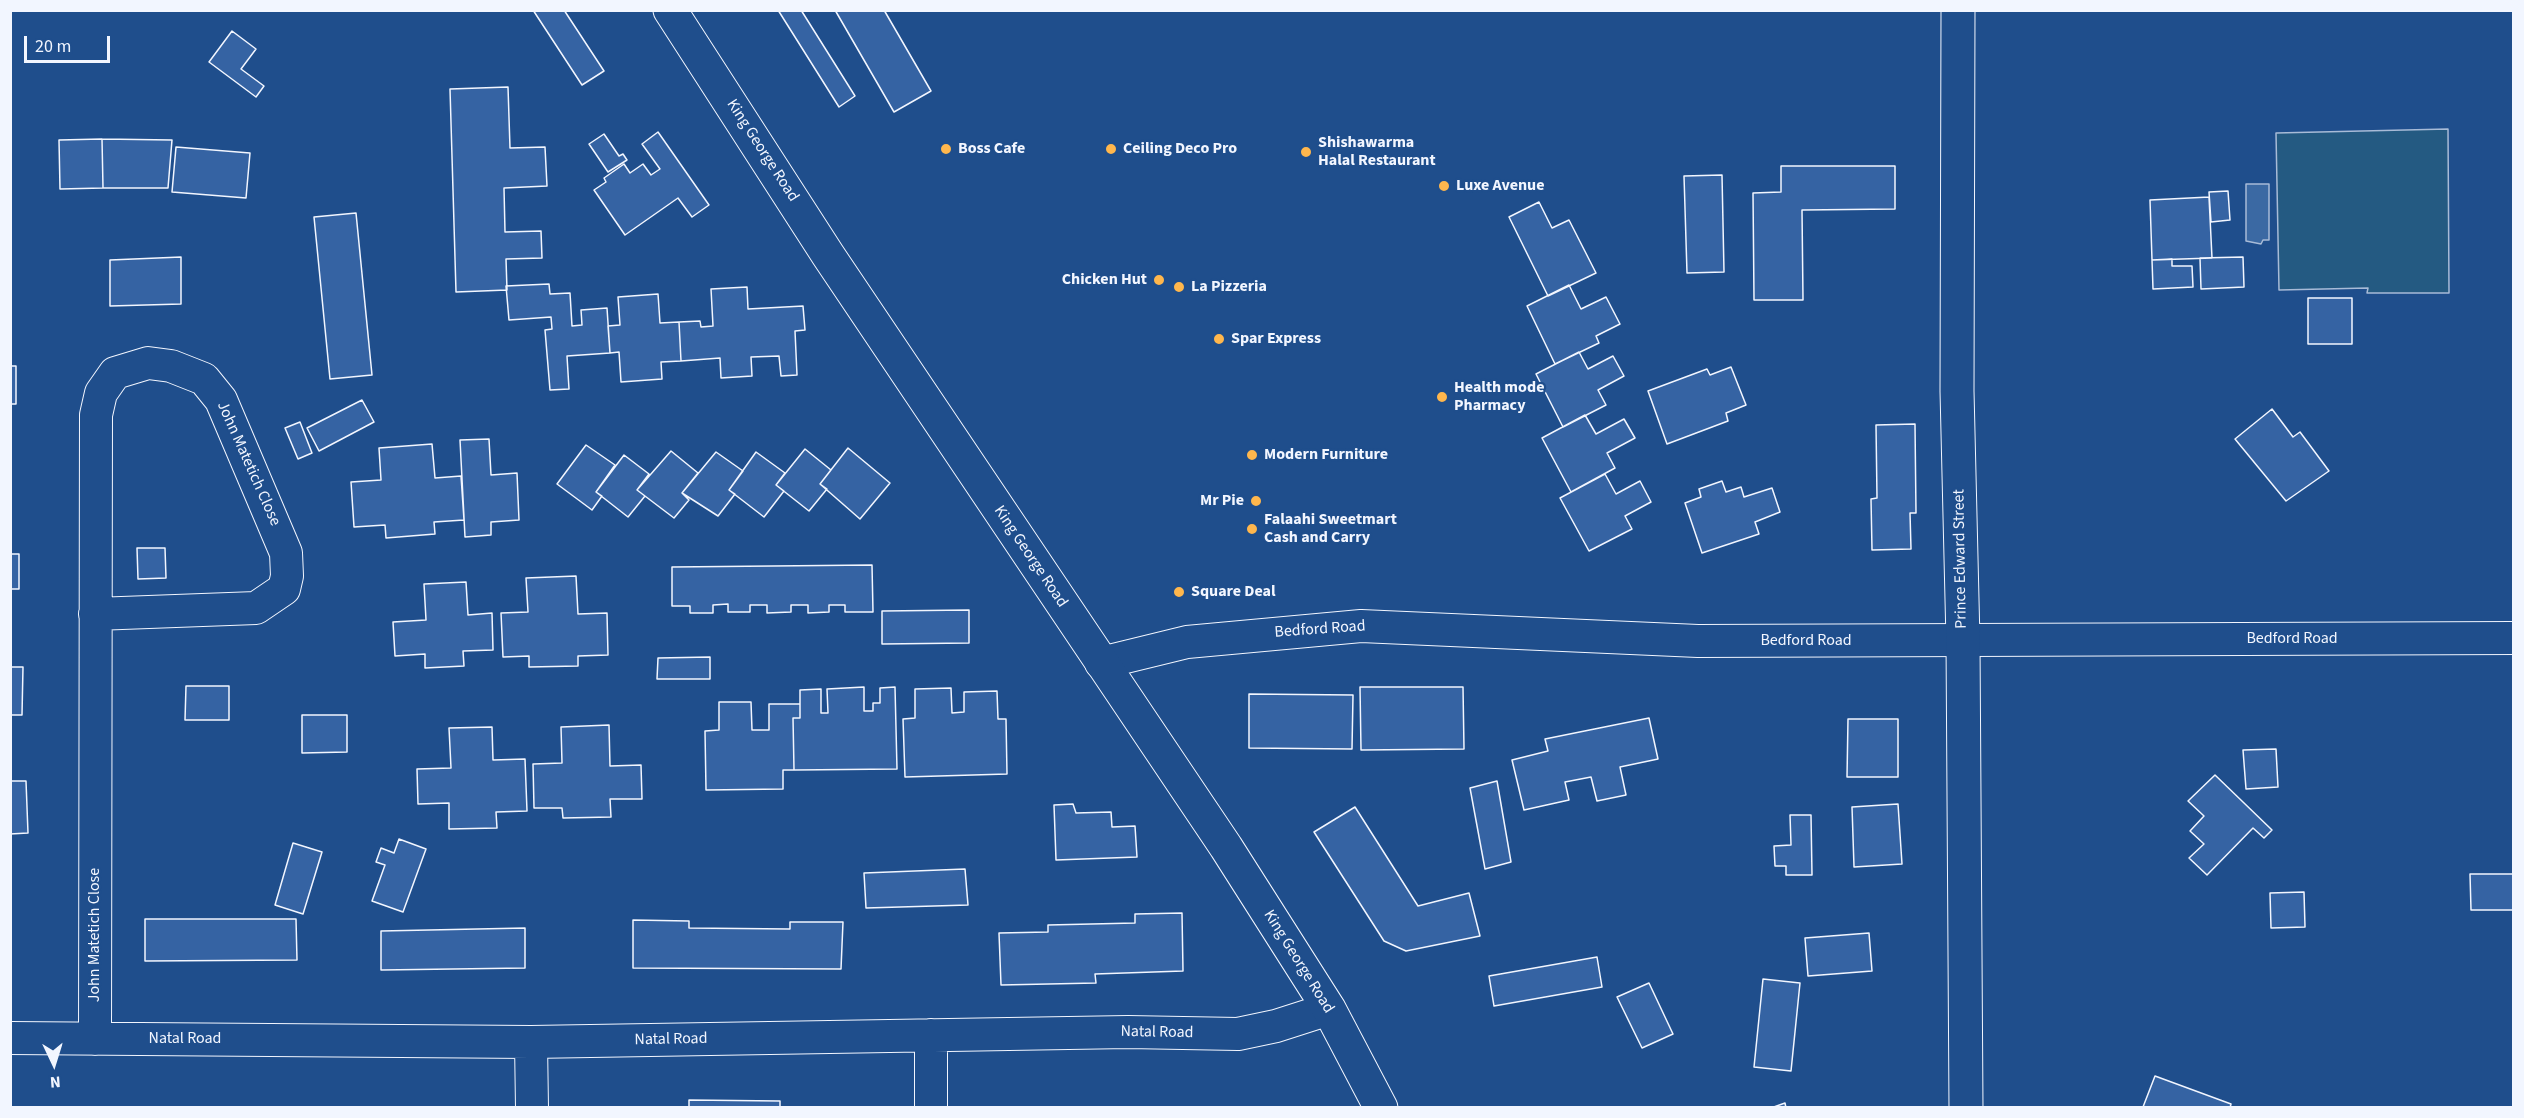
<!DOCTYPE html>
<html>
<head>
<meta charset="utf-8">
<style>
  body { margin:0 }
  #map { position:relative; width:2524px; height:1118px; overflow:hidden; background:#1f4e8c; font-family:"Source Sans 3",sans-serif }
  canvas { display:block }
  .frame { position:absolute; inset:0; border:12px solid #f2f6ff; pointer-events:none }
  .north { position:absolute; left:24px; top:1034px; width:60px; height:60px; -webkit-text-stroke:4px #1f4e8c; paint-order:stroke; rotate:176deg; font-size:16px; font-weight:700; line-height:24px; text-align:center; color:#f2f6ff }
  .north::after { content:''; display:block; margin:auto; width:21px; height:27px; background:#f2f6ff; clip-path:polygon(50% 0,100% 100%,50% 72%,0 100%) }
  .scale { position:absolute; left:24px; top:36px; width:86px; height:27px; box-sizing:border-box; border:3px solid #f2f6ff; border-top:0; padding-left:8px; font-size:18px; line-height:21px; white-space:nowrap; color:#f2f6ff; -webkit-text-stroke:4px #1f4e8c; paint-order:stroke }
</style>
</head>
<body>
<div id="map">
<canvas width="2524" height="1118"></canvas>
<div class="frame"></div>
<div class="north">N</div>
<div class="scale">20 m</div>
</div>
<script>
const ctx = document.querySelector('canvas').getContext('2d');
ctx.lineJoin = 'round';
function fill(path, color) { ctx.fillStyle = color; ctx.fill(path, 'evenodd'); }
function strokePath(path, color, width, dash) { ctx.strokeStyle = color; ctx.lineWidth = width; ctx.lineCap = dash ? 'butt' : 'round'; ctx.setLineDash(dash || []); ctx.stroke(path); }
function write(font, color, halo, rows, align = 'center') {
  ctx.font = font + ' "Source Sans 3",sans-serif'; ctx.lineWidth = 4.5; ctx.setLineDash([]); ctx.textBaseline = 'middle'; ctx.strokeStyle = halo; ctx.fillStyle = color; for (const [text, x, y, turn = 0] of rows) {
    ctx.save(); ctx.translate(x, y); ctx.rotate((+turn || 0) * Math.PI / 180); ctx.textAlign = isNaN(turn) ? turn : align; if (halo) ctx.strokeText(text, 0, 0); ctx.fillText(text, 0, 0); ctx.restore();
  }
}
const green = new Path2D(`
  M 2448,129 L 2449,293 L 2367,293 L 2368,288 L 2279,290 L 2276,133 Z`);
const water = new Path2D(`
  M 2246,184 L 2269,184 L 2269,240 L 2263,240 L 2261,244 L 2246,241 Z`);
const building = new Path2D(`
  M 533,10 L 564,10 L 604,71 L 582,85 Z
  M 778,10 L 801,10 L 855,96 L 839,107 Z
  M 835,10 L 884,10 L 931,91 L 894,112 Z
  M 232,31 L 256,49 L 241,69 L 264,86 L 256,97 L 209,62 Z
  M 508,87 L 510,148 L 545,147 L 547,186 L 504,188 L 505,232 L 541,231 L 542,258 L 506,259 L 507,290 L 456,292 L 450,89 Z
  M 658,132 L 709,205 L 692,217 L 678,198 L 625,235 L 594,190 L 606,182 L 604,178 L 624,164 L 630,173 L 643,164 L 651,175 L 660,169 L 642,144 Z
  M 604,134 L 619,156 L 623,154 L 627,160 L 608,172 L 589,144 Z
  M 102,139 L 172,140 L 168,188 L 103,188 Z
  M 102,139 L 103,188 L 60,189 L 59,140 Z
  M 176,147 L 250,153 L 246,198 L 172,192 Z
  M 1781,166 L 1895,166 L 1895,209 L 1802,210 L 1803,300 L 1754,300 L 1753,193 L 1781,192 Z
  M 1722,175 L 1724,272 L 1687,273 L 1684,176 Z
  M 2228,191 L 2230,220 L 2211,222 L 2209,192 Z
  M 2209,197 L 2212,258 L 2152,260 L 2150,200 Z
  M 1539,202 L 1552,228 L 1569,220 L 1596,273 L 1548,296 L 1509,217 Z
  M 356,213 L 372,375 L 330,379 L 314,217 Z
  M 181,257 L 181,304 L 110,306 L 110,260 Z
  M 2243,257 L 2244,287 L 2201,289 L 2200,258 Z
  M 2172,259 L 2172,266 L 2192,266 L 2193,287 L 2153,289 L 2152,260 Z
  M 549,284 L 550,294 L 570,293 L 572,326 L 582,325 L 581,310 L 607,308 L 610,353 L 567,356 L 569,389 L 550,390 L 545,330 L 552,329 L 551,317 L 509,320 L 506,286 Z
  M 1569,285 L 1581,309 L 1606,297 L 1620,324 L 1596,336 L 1599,343 L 1555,364 L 1527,306 Z
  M 747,287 L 748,309 L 803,306 L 805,330 L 795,331 L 797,375 L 781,376 L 779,356 L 751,357 L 752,376 L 721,378 L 720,358 L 681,361 L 679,322 L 700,321 L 701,327 L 713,326 L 711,289 Z
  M 658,294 L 660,323 L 679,322 L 681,361 L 661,362 L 662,379 L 621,382 L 619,352 L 610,353 L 608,326 L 620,325 L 618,297 Z
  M 2308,298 L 2352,298 L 2352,344 L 2308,344 Z
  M 1579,352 L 1588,369 L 1613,356 L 1624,376 L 1598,390 L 1606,405 L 1563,427 L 1536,374 Z
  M 10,366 L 16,366 L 16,404 L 10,404 Z
  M 1731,367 L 1746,405 L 1726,413 L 1728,421 L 1667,444 L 1648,391 L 1707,369 L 1710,375 Z
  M 362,400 L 374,422 L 319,451 L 307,428 Z
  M 2272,409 L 2293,437 L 2300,432 L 2329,471 L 2286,501 L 2235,439 Z
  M 1585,415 L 1596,434 L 1624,419 L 1635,438 L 1607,453 L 1615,468 L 1571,492 L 1542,438 Z
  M 300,422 L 312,453 L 298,459 L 285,428 Z
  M 1915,424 L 1916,513 L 1910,513 L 1911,549 L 1872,550 L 1871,499 L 1877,498 L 1876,425 Z
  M 489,439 L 491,475 L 517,473 L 519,520 L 491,522 L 491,535 L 465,537 L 460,440 Z
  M 432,444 L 435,478 L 461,476 L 464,520 L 434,522 L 435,534 L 386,538 L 385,525 L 354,527 L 351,482 L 381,480 L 379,448 Z
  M 586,445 L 615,465 L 596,492 L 602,496 L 592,510 L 557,484 Z
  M 848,448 L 890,483 L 860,519 L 820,484 Z
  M 805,449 L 831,470 L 820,484 L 827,489 L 809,511 L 776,485 Z
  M 671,451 L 698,473 L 682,493 L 689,500 L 674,518 L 637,490 Z
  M 716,452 L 743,471 L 729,490 L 735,494 L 718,516 L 682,493 Z
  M 756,452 L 785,473 L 776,485 L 784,491 L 764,517 L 729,490 Z
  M 624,455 L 649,474 L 637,490 L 645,496 L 628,517 L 596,492 Z
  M 1605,474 L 1616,494 L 1640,481 L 1651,502 L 1625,516 L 1632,529 L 1589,551 L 1560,498 Z
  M 1722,481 L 1726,492 L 1741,487 L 1744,497 L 1772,488 L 1780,512 L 1755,522 L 1759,534 L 1702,553 L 1685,503 L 1701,497 L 1699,489 Z
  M 137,548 L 165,548 L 166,578 L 138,579 Z
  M 10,554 L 19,554 L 19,589 L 10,589 Z
  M 872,565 L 873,612 L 845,612 L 845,605 L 829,605 L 829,612 L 808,613 L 808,605 L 791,605 L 791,612 L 767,613 L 767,605 L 750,605 L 750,612 L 728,612 L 728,604 L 713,605 L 713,613 L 690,613 L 690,606 L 672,606 L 672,567 Z
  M 576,576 L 578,614 L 607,613 L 608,655 L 578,656 L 578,666 L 529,667 L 529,656 L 503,657 L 501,613 L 528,612 L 526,578 Z
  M 466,582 L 468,615 L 492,613 L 493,650 L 463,651 L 464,666 L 425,668 L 425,654 L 395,656 L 393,622 L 426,620 L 424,584 Z
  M 969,610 L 969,643 L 882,644 L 882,611 Z
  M 710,657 L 710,679 L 657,679 L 658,658 Z
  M 10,667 L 23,667 L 22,715 L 10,715 Z
  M 186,686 L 229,686 L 229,720 L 185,720 Z
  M 864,687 L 864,711 L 873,711 L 873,703 L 880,703 L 880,688 L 895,687 L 897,769 L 794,770 L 793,718 L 800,718 L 800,690 L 821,689 L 821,713 L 828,713 L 827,689 Z
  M 1360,687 L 1463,687 L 1464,749 L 1361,750 Z
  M 951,688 L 952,713 L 964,712 L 964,692 L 997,691 L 998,719 L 1006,719 L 1007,774 L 905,777 L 903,719 L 915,718 L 915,689 Z
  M 1249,694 L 1353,695 L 1352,749 L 1249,748 Z
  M 719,702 L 751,702 L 752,730 L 769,730 L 769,704 L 800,704 L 800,718 L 793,718 L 794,770 L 783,770 L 783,789 L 706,790 L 705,731 L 719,730 Z
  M 302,715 L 347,715 L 347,752 L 302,753 Z
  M 1649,718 L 1658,759 L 1620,767 L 1626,795 L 1597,801 L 1591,777 L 1565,782 L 1569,800 L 1524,810 L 1512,760 L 1548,751 L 1545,739 Z
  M 1848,719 L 1898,719 L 1898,777 L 1847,777 Z
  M 609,725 L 610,766 L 641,765 L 642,799 L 610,799 L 611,817 L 563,818 L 562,808 L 534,808 L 533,764 L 562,763 L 561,727 Z
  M 492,727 L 493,760 L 525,759 L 527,811 L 496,812 L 497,828 L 449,829 L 449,803 L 418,804 L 417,769 L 451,768 L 449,728 Z
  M 2276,749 L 2278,787 L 2246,789 L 2243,750 Z
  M 2215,775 L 2272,830 L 2264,838 L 2253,828 L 2207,875 L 2189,858 L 2204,844 L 2190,831 L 2204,816 L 2188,801 Z
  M 10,781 L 26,781 L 28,833 L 10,834 Z
  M 1497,781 L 1511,862 L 1485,869 L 1470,788 Z
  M 1073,804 L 1076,813 L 1111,812 L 1112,827 L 1135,826 L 1137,857 L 1056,860 L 1054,805 Z
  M 1898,804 L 1902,864 L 1854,867 L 1852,807 Z
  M 1355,807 L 1418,906 L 1469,893 L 1480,936 L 1406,951 L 1384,941 L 1314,832 Z
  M 1790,815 L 1811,815 L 1812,875 L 1786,875 L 1786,866 L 1775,866 L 1774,846 L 1791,845 Z
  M 399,839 L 426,849 L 403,912 L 372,901 L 385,865 L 376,862 L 381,848 L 394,853 Z
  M 293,843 L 322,852 L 303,914 L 275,905 Z
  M 965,869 L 968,905 L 866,908 L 864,873 Z
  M 2470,874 L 2514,874 L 2514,910 L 2471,910 Z
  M 2304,892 L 2305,927 L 2271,928 L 2270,893 Z
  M 1182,913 L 1183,971 L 1095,974 L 1096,983 L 1001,985 L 999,933 L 1048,932 L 1048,925 L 1135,923 L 1135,914 Z
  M 145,919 L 296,919 L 297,960 L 145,961 Z
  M 633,920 L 689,921 L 689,928 L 790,929 L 790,922 L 843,922 L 841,969 L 633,968 Z
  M 525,928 L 525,968 L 381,970 L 381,931 Z
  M 1869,933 L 1872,971 L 1808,976 L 1805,938 Z
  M 1597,957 L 1602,987 L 1494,1006 L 1489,976 Z
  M 1763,979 L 1800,983 L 1791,1071 L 1754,1067 Z
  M 1649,983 L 1673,1034 L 1642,1048 L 1617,997 Z
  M 2155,1076 L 2231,1104 L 2230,1108 L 2143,1107 Z
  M 689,1100 L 780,1101 L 780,1108 L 689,1108 Z
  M 1785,1103 L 1786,1108 L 1771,1108 Z`);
const minor = new Path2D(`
  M 1101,663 L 1187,642 L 1361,626 L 1698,641 L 2514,638
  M 10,1038 L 531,1042 L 1128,1032 L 1238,1034 L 1276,1026 L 1329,1009
  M 95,1039 L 96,415 L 101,393 L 115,373 L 148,363 L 171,366 L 204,379 L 221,400 L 286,553 L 287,576 L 284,589 L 256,608 L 95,614
  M 531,1042 L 532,1108
  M 931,1108 L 931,1035`);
const major = new Path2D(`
  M 670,10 L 828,255 L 1226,847 L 1329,1009 L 1381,1108
  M 1958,10 L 1957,391 L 1963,641 L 1966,1108`);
const markers = [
  [946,149,6,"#ffb74d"],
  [1111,149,6,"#ffb74d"],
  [1306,152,6,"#ffb74d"],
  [1444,186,6,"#ffb74d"],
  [1159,280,6,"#ffb74d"],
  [1179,287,6,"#ffb74d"],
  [1219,339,6,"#ffb74d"],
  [1442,397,6,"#ffb74d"],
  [1252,455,6,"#ffb74d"],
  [1256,501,6,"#ffb74d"],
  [1252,529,6,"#ffb74d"],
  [1179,592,6,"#ffb74d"]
];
const poiNames = [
  ["Shishawarma",1318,143],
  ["Halal Restaurant",1318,161],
  ["Boss Cafe",958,149],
  ["Ceiling Deco Pro",1123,149],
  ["Luxe Avenue",1456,186],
  ["Chicken Hut",1147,280,"right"],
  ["La Pizzeria",1191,287],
  ["Spar Express",1231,339],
  ["Health mode",1454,388],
  ["Pharmacy",1454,406],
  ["Modern Furniture",1264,455],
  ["Mr Pie",1244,501,"right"],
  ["Falaahi Sweetmart",1264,520],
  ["Cash and Carry",1264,538],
  ["Square Deal",1191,592]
];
const streetNames = [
  ["King George Road",762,151,57],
  ["John Matetich Close",248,464,66],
  ["King George Road",1030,557,56],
  ["Prince Edward Street",1961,559,-91],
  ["Bedford Road",1320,630,-4],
  ["Bedford Road",2292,639],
  ["Bedford Road",1806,641],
  ["John Matetich Close",95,935,-90],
  ["King George Road",1298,962,58],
  ["Natal Road",1157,1033,1],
  ["Natal Road",185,1039],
  ["Natal Road",671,1040,-1]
];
fill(green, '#245a82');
strokePath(green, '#a8bbd7', 1.5);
fill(water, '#3b69a3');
strokePath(water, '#a8bbd7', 1.5);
fill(building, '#3563a3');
strokePath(building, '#f2f6ff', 1.5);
strokePath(minor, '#f2f6ff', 34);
strokePath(major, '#f2f6ff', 35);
strokePath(minor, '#1f4e8c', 32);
strokePath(major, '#1f4e8c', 33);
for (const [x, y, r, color] of markers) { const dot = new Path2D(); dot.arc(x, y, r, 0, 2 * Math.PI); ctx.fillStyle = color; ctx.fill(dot); strokePath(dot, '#1f4e8c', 2); }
write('bold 16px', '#f2f6ff', '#1f4e8c', poiNames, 'left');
write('16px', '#f2f6ff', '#1f4e8c', streetNames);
</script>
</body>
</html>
